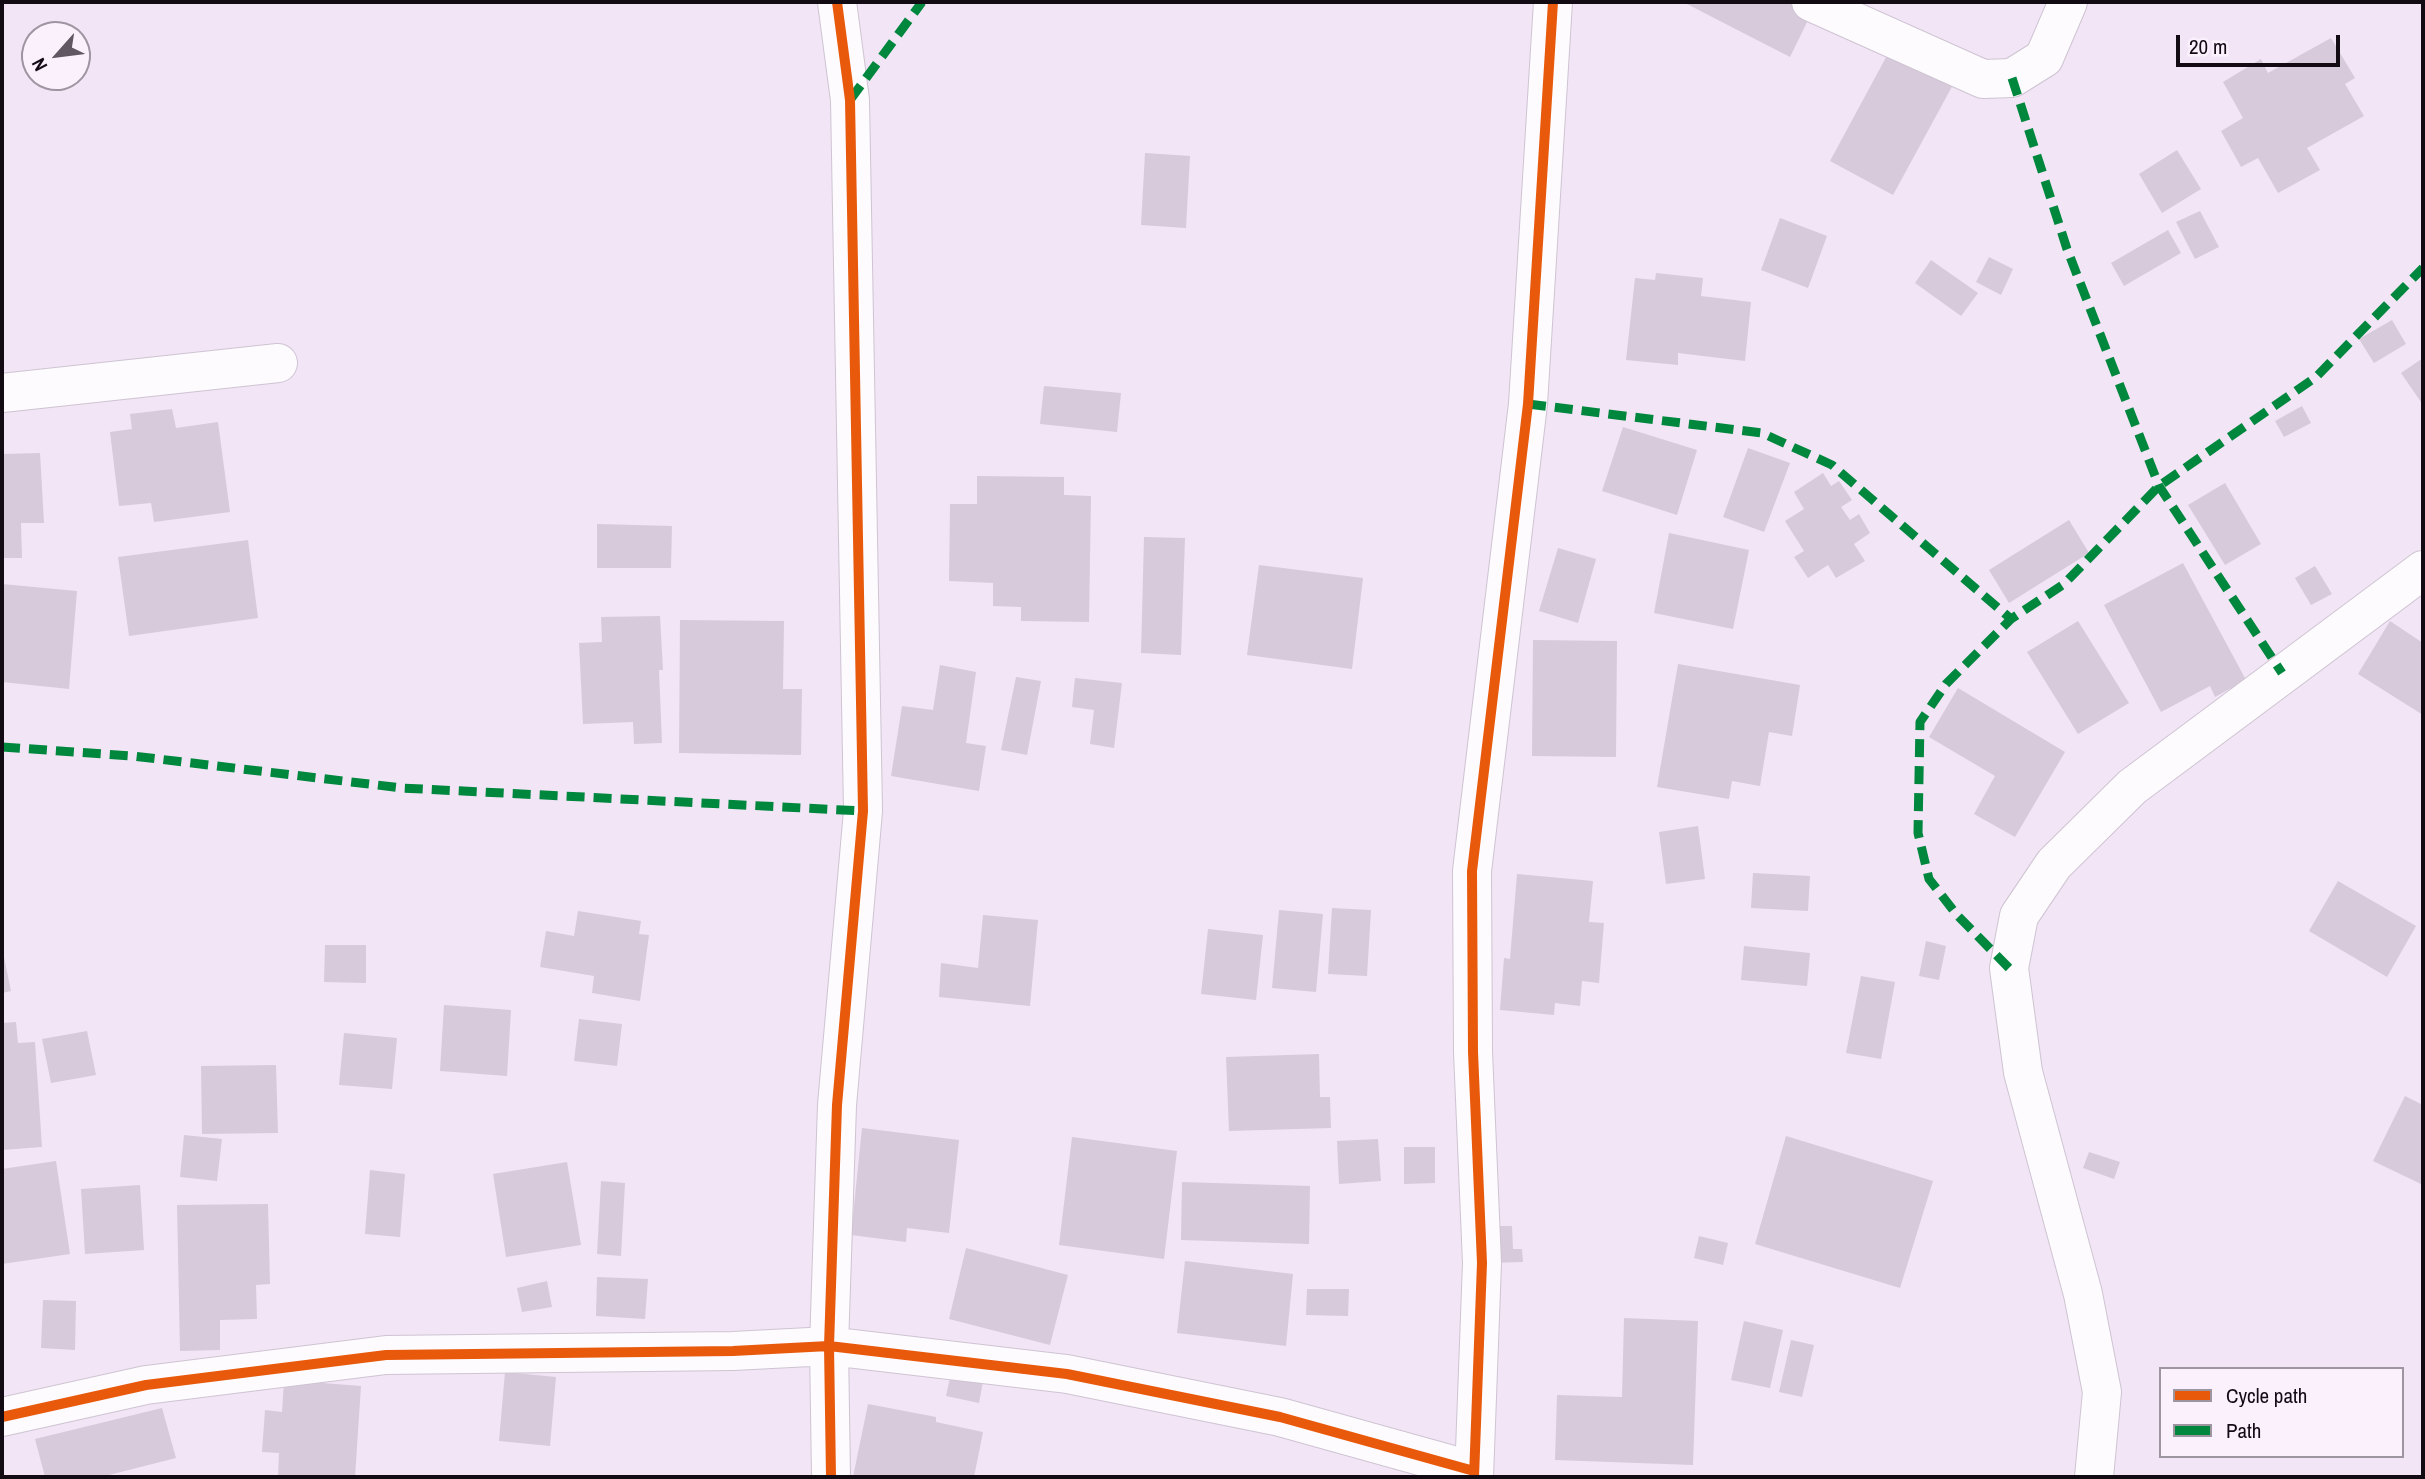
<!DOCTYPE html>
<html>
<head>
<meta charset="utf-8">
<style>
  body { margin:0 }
  #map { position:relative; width:2425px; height:1479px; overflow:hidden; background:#f2e5f6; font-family:"Archivo Narrow",sans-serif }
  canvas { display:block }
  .frame { position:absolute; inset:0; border:4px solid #120b14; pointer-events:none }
  .legend { position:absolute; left:2159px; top:1367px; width:245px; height:91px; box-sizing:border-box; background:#faf1fd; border:2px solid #9d95a0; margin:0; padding:9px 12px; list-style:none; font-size:21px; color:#120b14 }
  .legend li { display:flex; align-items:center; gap:14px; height:35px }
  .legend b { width:35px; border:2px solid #9d95a0 }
  .north { position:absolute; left:21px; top:21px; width:70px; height:70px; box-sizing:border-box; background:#faf1fd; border:2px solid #9d95a0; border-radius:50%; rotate:242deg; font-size:19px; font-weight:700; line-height:28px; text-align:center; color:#120b14 }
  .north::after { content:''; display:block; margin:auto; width:24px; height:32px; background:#605763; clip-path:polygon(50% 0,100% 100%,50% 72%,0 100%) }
  .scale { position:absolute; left:2176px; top:35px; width:164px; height:32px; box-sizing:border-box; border:4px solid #120b14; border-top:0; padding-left:9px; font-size:21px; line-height:24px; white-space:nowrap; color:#120b14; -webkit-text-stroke:5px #faf1fd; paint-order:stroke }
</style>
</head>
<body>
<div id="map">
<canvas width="2425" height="1479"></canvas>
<div class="frame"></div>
<ul class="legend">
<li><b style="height:9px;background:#e8590c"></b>Cycle path</li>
<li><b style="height:9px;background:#00873e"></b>Path</li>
</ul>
<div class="north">N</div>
<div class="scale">20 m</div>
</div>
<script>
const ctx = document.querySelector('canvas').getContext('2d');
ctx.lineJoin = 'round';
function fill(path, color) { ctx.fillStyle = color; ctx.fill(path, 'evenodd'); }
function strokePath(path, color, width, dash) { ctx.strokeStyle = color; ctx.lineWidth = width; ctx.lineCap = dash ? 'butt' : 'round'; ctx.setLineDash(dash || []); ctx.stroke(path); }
const building = new Path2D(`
  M 1683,2 L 1791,2 L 1812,12 L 1790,57 Z
  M 2331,38 L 2355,78 L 2345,84 L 2364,116 L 2307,148 L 2320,170 L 2278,193 L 2258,158 L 2241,167 L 2221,131 L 2243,118 L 2223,82 L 2261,59 L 2268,73 Z
  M 1891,48 L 1954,83 L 1893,195 L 1830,161 Z
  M 2177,150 L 2201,189 L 2162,213 L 2139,174 Z
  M 1145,153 L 1190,156 L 1186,228 L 1141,225 Z
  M 2200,211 L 2219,247 L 2195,259 L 2176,222 Z
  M 1780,218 L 1827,236 L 1808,288 L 1761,270 Z
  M 2168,230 L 2181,253 L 2124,286 L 2111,263 Z
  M 1989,257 L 2013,269 L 2001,295 L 1976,282 Z
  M 1931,260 L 1978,293 L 1961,316 L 1915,283 Z
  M 1656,273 L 1703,278 L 1701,296 L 1751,302 L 1745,361 L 1678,353 L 1678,365 L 1626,360 L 1635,278 L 1655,280 Z
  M 2392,320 L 2406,344 L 2374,363 L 2359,339 Z
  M 2423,358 L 2423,405 L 2401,373 Z
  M 1044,386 L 1121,393 L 1117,432 L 1040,424 Z
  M 2302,406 L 2311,423 L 2284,437 L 2275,421 Z
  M 172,409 L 176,428 L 218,422 L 230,512 L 154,522 L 151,503 L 119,506 L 110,432 L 132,429 L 130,414 Z
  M 1623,427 L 1697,450 L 1677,515 L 1602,491 Z
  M 1748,448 L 1790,463 L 1764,532 L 1723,517 Z
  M 40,453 L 44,523 L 21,523 L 22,558 L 2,558 L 2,454 Z
  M 1823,473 L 1831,486 L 1839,481 L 1852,500 L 1841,507 L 1850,520 L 1859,514 L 1870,533 L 1854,544 L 1865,561 L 1836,578 L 1828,565 L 1808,578 L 1794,557 L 1804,551 L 1785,521 L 1804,509 L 1794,492 Z
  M 977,476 L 1064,477 L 1064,495 L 1091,496 L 1089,622 L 1021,621 L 1021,607 L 993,606 L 993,583 L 949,581 L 950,504 L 977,504 Z
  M 2225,483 L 2261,544 L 2225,565 L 2188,505 Z
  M 2069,520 L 2089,553 L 2009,603 L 1989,570 Z
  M 597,524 L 672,526 L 671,568 L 597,568 Z
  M 1669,533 L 1749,550 L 1733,629 L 1654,613 Z
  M 1144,537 L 1185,538 L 1181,655 L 1141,653 Z
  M 248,540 L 258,618 L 129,636 L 118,557 Z
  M 1558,548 L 1596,559 L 1578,623 L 1539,611 Z
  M 2183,563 L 2246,680 L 2215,697 L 2210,686 L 2161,712 L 2104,605 Z
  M 1259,565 L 1363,578 L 1352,669 L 1247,655 Z
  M 2315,566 L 2332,594 L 2311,605 L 2295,578 Z
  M 2,584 L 77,591 L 69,689 L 2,682 Z
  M 660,616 L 663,670 L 659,670 L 662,743 L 634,744 L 633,722 L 583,724 L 579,643 L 602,642 L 601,617 Z
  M 680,620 L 784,621 L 783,689 L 802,689 L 801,755 L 679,753 Z
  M 2078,621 L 2129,703 L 2078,734 L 2027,652 Z
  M 2390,621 L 2423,643 L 2423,715 L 2358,674 Z
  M 1533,640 L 1617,641 L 1616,757 L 1532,756 Z
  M 1678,664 L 1800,685 L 1792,736 L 1769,732 L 1760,786 L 1732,781 L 1729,799 L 1657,787 Z
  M 940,665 L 976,672 L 966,743 L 986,746 L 979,791 L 891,776 L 902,706 L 933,710 Z
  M 1016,677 L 1041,681 L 1027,755 L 1001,750 Z
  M 1075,678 L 1122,683 L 1114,748 L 1090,744 L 1094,710 L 1072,707 Z
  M 1958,688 L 2065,752 L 2015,837 L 1974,814 L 1995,776 L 1929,737 Z
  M 1698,826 L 1705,879 L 1666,884 L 1659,832 Z
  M 1753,873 L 1810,876 L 1808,911 L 1751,908 Z
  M 1517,874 L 1593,881 L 1589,922 L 1604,923 L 1599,983 L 1582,981 L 1580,1006 L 1555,1003 L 1554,1015 L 1500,1010 L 1504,958 L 1510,959 Z
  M 2338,881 L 2416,926 L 2387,977 L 2309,931 Z
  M 1332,908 L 1371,910 L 1367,976 L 1328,974 Z
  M 1279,910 L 1323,914 L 1316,992 L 1272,988 Z
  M 578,911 L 641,921 L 639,934 L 649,935 L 640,1001 L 592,993 L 594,976 L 540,967 L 546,931 L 574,936 Z
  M 983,915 L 1038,920 L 1030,1006 L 939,997 L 941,963 L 978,968 Z
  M 1208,929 L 1263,935 L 1256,1000 L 1201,994 Z
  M 1926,941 L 1946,946 L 1939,980 L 1919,976 Z
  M 325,945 L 366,945 L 366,983 L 324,982 Z
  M 1744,946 L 1810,953 L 1807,986 L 1741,980 Z
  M 3,952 L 11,991 L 2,993 L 2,953 Z
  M 1861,976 L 1895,982 L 1881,1059 L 1846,1053 Z
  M 444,1005 L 511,1010 L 507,1076 L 440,1071 Z
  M 579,1019 L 622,1024 L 617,1066 L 574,1061 Z
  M 16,1022 L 18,1043 L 35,1042 L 42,1147 L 2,1150 L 2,1023 Z
  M 87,1031 L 96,1075 L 51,1083 L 42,1039 Z
  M 344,1033 L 397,1038 L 392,1089 L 339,1085 Z
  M 1319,1054 L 1320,1097 L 1330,1097 L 1331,1128 L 1229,1131 L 1226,1057 Z
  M 276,1065 L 278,1133 L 202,1134 L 201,1066 Z
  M 2405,1096 L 2423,1105 L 2423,1185 L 2373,1161 Z
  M 862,1128 L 959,1140 L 949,1233 L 907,1228 L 906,1242 L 851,1235 Z
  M 184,1135 L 222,1139 L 217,1181 L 180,1177 Z
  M 1786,1136 L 1933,1181 L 1900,1288 L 1755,1244 Z
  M 1072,1137 L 1177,1151 L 1164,1259 L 1059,1245 Z
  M 1378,1139 L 1381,1181 L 1339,1184 L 1337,1141 Z
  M 1404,1147 L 1435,1147 L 1435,1183 L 1404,1184 Z
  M 2089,1152 L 2120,1162 L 2114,1179 L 2083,1168 Z
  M 56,1161 L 70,1254 L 2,1264 L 2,1169 Z
  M 567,1162 L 581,1245 L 506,1257 L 493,1174 Z
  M 370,1170 L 405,1174 L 400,1237 L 365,1234 Z
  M 601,1181 L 625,1183 L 621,1256 L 597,1254 Z
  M 1182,1182 L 1310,1186 L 1309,1244 L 1181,1240 Z
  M 140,1185 L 144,1250 L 85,1254 L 81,1189 Z
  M 268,1204 L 270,1284 L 256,1285 L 257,1319 L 220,1320 L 220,1350 L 180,1351 L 177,1205 Z
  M 1488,1226 L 1512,1226 L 1513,1249 L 1522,1249 L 1523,1262 L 1488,1263 Z
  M 1699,1236 L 1728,1243 L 1723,1265 L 1694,1258 Z
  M 966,1248 L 1068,1275 L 1050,1345 L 949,1319 Z
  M 1185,1261 L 1293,1274 L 1286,1346 L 1177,1333 Z
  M 597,1277 L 648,1279 L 645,1319 L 596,1316 Z
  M 547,1281 L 552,1307 L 522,1312 L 517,1288 Z
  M 1307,1289 L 1349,1289 L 1348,1316 L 1306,1315 Z
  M 43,1300 L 76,1301 L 75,1350 L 41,1348 Z
  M 1624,1318 L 1698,1321 L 1693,1465 L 1555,1460 L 1557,1395 L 1622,1397 Z
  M 1744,1321 L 1783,1330 L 1770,1388 L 1731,1380 Z
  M 1791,1340 L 1814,1345 L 1802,1397 L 1779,1392 Z
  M 952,1369 L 984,1376 L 979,1403 L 946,1396 Z
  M 505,1372 L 556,1377 L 550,1446 L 499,1441 Z
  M 284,1380 L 361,1386 L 355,1477 L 278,1477 L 279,1453 L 262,1452 L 265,1410 L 282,1412 Z
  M 868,1404 L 936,1417 L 936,1422 L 983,1432 L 974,1477 L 853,1477 Z
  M 162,1408 L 176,1458 L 101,1477 L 45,1477 L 35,1439 Z`);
const street = new Path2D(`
  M 1811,2 L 1983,79 L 2012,78 L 2044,58 L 2068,2
  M 2,393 L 278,363
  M 2,1417 L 146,1385 L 386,1355 L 733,1351 L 829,1346 L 1067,1374 L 1280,1417 L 1474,1471
  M 831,1477 L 829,1346 L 837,1105 L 863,811 L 850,100 L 837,2
  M 1474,1477 L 1482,1263 L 1473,1052 L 1472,871 L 1528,404 L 1553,2
  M 2094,1477 L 2102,1392 L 2083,1294 L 2023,1072 L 2009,968 L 2019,916 L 2054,864 L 2132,787 L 2423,570`);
const quiet = new Path2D(`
  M 2012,78 L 2067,249 L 2159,486 L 2282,673
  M 850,100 L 922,2
  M 1528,404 L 1762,433 L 1832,465 L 2011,619
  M 2,747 L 133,756 L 402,788 L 863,811
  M 2009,968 L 1957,915 L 1929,879 L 1918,833 L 1920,722 L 1946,684 L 2011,619 L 2064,584 L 2159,486 L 2316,377 L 2423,268`);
const cycleway = new Path2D(`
  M 2,1417 L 146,1385 L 386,1355 L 733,1351 L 829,1346 L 1067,1374 L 1280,1417 L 1474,1471
  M 831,1477 L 829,1346 L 837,1105 L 863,811 L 850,100 L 837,2
  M 1474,1477 L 1482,1263 L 1473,1052 L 1472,871 L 1528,404 L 1553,2`);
fill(building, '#d7cadb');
strokePath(street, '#cec4d2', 40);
strokePath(street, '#fdfbfe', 38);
strokePath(quiet, '#00873e', 9, [18, 9]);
strokePath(cycleway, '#e8590c', 10);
</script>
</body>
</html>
